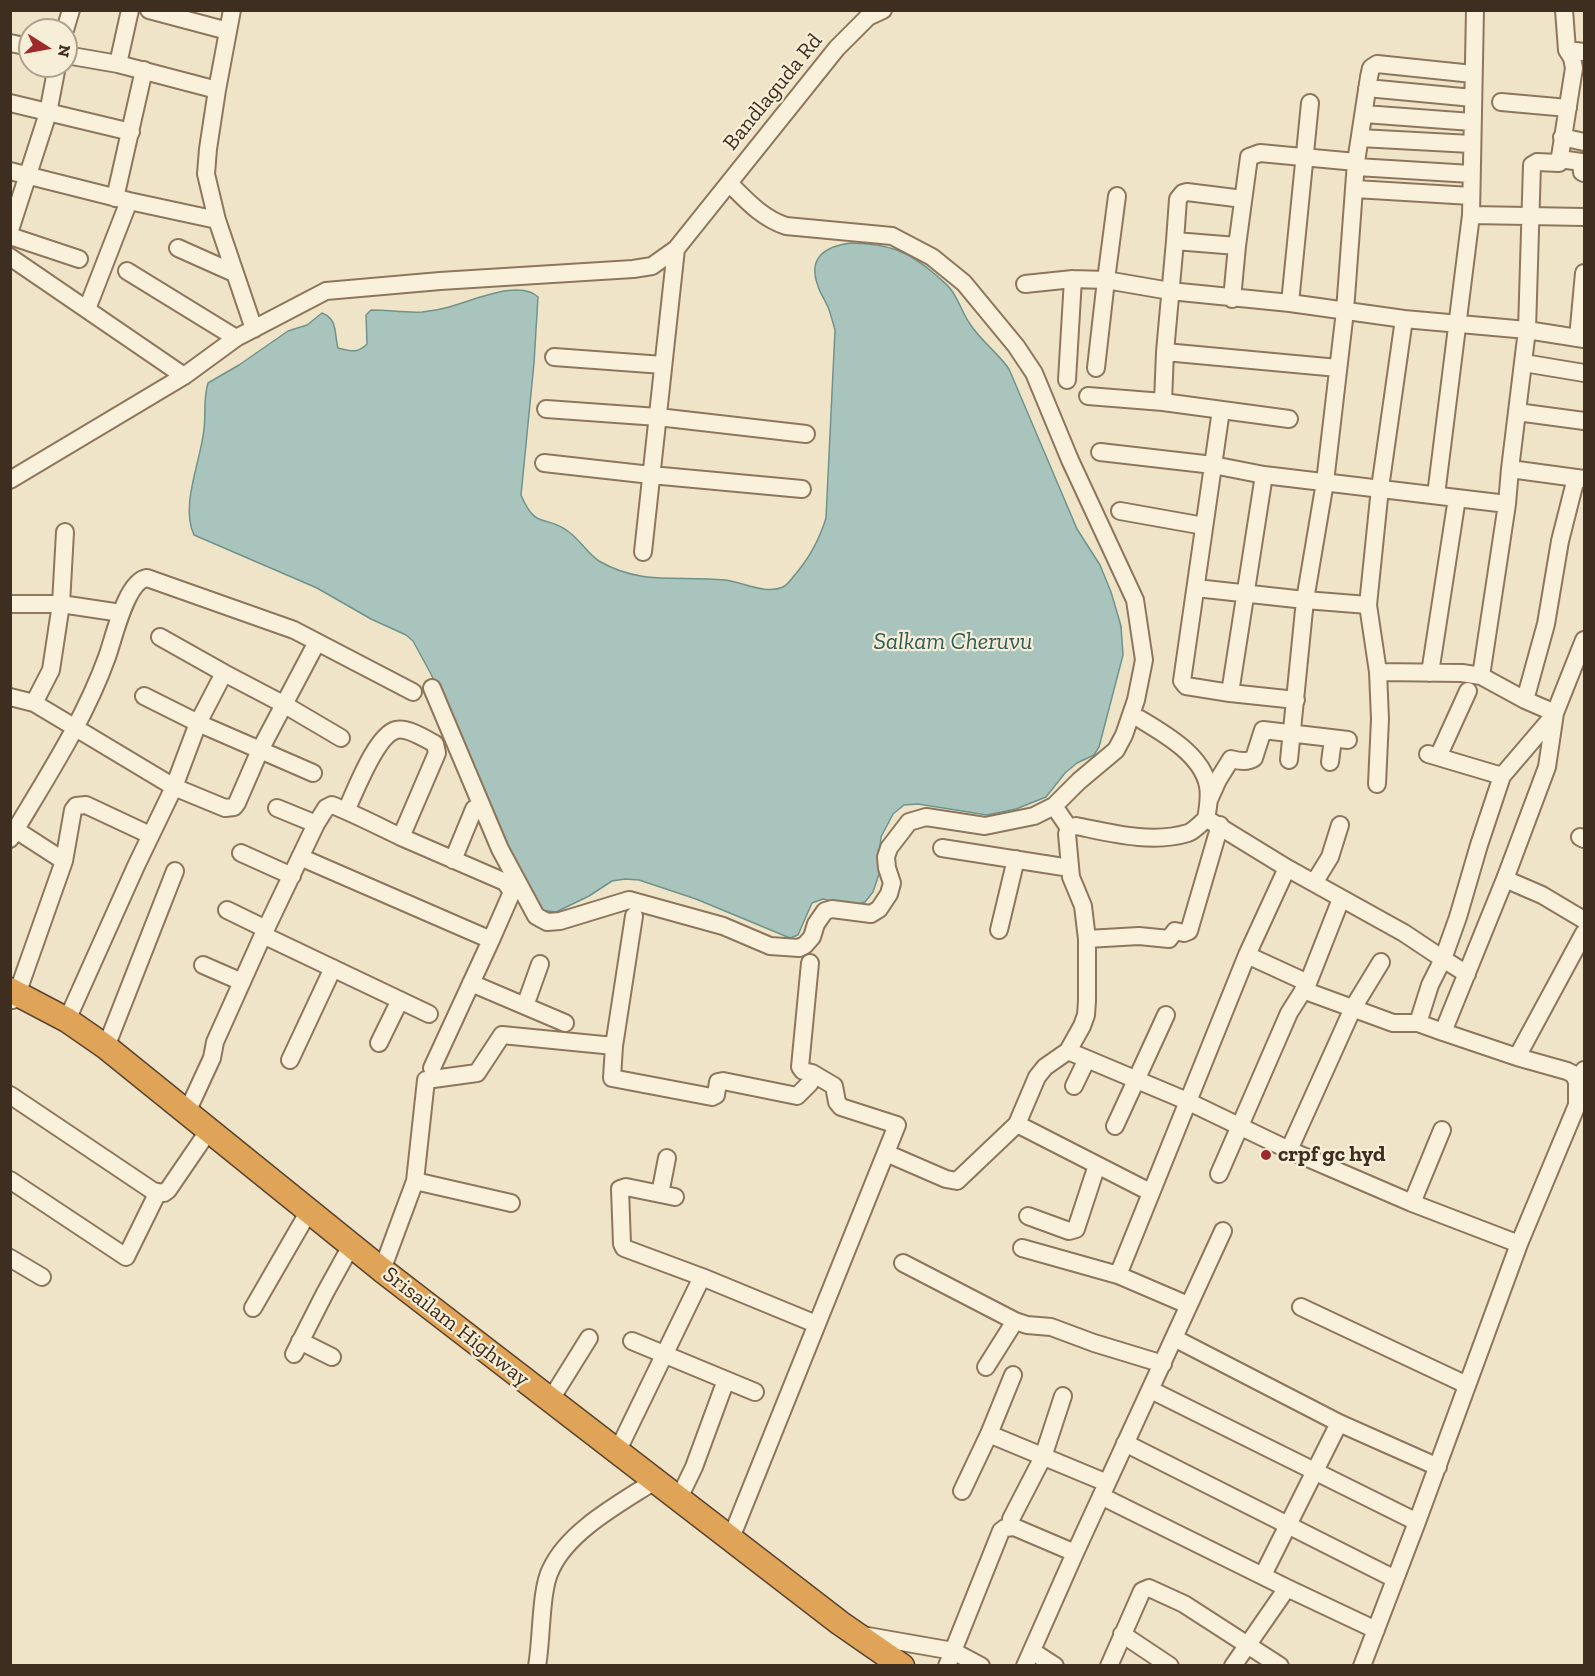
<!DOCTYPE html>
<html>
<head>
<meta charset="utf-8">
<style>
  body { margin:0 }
  #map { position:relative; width:1595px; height:1676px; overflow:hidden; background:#f0e4c8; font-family:"Zilla Slab",serif }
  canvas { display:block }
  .frame { position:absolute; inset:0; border:12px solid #3d2e20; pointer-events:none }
  .north { position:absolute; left:18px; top:18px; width:60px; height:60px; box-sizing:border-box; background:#f7eed8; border:2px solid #ada18e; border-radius:50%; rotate:101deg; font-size:16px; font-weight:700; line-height:24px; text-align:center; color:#3d2e20 }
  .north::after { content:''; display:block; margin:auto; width:21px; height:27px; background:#9e2a2b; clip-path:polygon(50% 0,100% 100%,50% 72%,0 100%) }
</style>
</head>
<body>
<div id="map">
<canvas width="1595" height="1676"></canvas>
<div class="frame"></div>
<div class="north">N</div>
</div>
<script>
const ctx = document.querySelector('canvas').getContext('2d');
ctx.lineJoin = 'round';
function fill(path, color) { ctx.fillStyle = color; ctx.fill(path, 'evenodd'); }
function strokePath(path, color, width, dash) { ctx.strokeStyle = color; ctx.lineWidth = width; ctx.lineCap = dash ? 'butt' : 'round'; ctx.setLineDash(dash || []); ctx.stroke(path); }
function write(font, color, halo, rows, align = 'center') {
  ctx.font = font + ' "Zilla Slab",serif'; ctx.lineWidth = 4.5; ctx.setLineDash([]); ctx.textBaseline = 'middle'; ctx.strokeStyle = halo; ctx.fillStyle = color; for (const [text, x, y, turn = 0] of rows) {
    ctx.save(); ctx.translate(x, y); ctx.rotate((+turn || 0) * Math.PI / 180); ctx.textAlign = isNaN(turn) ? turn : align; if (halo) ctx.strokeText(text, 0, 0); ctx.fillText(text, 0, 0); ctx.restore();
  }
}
const water = new Path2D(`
  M 851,243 C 889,244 907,250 936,275 C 941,280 948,285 952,291 C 959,301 963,314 970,324 C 981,341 998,353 1009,369 L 1077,529 L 1100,565 L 1111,592 L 1121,626 L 1123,655 L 1099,747 L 1094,755 L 1077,763 L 1065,773 L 1046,797 L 1016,809 L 987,815 L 918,804 L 904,805 L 893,814 L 881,837 L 879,857 L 879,874 L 873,892 L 865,902 L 851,906 L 823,899 L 812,903 L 798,935 L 790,938 L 696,899 L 639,880 L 625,879 L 612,881 L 589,896 L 556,912 L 540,910 L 498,825 L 431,674 L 413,641 L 406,635 L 371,619 L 317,588 L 194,535 C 180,505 201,461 204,429 C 206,414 203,399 208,383 L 239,365 L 288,331 L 307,325 L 322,313 C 338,319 334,333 338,348 C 351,351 357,354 367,344 L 366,315 L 371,310 C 388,310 405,313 422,312 C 429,311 438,310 445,308 C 468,303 519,278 538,297 L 534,363 L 521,495 C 536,531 546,514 569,532 C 580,540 588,554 599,561 C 642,586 679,575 725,580 C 743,582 766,595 783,587 C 787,585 790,581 793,577 C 809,559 819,541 826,518 L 835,330 C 833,323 831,315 828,307 C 825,300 820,293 818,286 C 807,257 826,246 851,243 Z`);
const minor = new Path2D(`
  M 149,10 L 228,31
  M 232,10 L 217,90 L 208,149 L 206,174 L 217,220 L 254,329
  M 1564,10 L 1567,50
  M 65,30 L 71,10
  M 10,43 L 30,47
  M 66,55 L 118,64 L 217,90
  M 118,64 L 130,10
  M 1367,88 L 1473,98
  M 1501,102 L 1568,108
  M 10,103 L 131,132
  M 1364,114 L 1472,122
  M 1562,137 L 1584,142
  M 1360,138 L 1471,144
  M 1560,159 L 1581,162 L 1582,172 L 1584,173
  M 1357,167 L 1471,174
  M 10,171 L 129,201 L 217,220
  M 729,183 C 747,201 762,218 786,226 L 892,236 L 932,257 L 964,283 L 1016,346 L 1034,373 L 1070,460 L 1135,600 L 1144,660 L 1136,700 L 1124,735 L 1116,750 L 1079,781 L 1054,806
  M 1355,189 L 1471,196
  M 115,198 L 144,70
  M 1471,215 L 1584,217
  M 10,230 L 48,113 L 57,66
  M 10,236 L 79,259
  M 1175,241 L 1165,352 L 1338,368
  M 1237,246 L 1175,241 L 1178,199 L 1183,193 L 1187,192 L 1243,199
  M 178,248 L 234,273
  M 10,257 L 184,376
  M 127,271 L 236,338
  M 1025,284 L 1073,279 L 1106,280 L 1117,196
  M 1232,299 L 1237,246 L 1249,157 L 1260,153 L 1356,162
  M 1290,303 L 1310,103
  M 87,309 L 129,201
  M 1578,338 L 1584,273
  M 554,357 L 663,365
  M 1524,363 L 1584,373
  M 1096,368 L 1106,280 L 1170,291 L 1290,303 L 1404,319 L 1527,330 L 1584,339
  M 1067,380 L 1073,279
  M 1088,396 L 1163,402 L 1289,419
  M 1163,402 L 1165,352
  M 546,409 L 658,417 L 806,434
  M 1221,410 L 1182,681 L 1186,686 L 1230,693 L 1264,475
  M 1517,412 L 1584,421
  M 1100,452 L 1213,465 L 1264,475 L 1507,504 L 1510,469 L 1527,330 L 1532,165 L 1537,162 L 1559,163 L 1574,68 L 1572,58 L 1567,50 L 1584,52
  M 544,463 L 651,475 L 802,489
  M 1510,469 L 1584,479
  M 10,480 L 184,376 L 236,338 L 326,291 L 440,281 L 633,269 L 652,266 L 676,249 L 837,48 L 868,17 L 883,10
  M 1436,495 L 1471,215 L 1475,10
  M 1120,511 L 1204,526
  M 643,552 L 676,249
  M 1196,588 L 1305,600 L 1368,605
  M 10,604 L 61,604 L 121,613
  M 160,637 L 224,673
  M 1378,672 L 1462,673 L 1481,676 L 1525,700 L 1555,713 L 1584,640
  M 1430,673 L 1457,498
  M 1481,676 L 1507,504
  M 432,688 L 500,849 L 536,916 L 547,922 L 560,921 L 629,900 L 723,926 L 770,946 L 799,948 L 805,945 L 812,937 L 816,924 L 825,911 L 832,909 L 871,914 L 879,909 L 889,894 L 892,883 L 887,868 L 886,857 L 889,848 L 909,822 L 926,817 L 985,826 L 1034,816 L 1054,806 L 1069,828
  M 1230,693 L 1296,700
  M 144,696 L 198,723 L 313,773
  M 10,697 L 34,703 L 174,787 L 225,808 L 234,807 L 237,803 L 260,750 L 317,642
  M 1525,700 L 1546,624 L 1560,541 L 1576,478
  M 34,703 L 51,670 L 61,604 L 65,532
  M 1555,713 L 1547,767 L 1505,879 L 1443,1032 L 1517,1057 L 1567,1071 L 1573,1074 L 1577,1081
  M 1428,754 L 1502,776
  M 1438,757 L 1468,691
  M 1289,760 L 1305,600 L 1325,482 L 1345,311 L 1356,162 L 1369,77 L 1371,68 L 1377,64 L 1473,74
  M 1330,762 L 1333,739
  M 1377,784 L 1380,719 L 1378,672 L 1368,605 L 1380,488 L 1404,319
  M 1209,800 L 1218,780 L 1231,759 C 1238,761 1247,763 1254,758 L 1263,730 L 1348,740
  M 277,808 L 316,824
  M 1212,822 L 1287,868 L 1404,933 L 1443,959 L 1430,985 L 1418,1023 L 1443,1032
  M 16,830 L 64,861
  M 1580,837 L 1584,839
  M 10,839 C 45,780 84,721 107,657 C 114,638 126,581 147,578 L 294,630 L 413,692
  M 942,848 L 1070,868
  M 241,853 L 292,876
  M 300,857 L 491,940 L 512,892 L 505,882 L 401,837
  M 453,860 L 474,809
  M 1505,879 L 1542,895 L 1584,920
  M 1314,883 L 1330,857 L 1340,825
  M 227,910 L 266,929
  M 999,930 L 1016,859
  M 263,935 L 429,1014
  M 1087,939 L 1083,906 L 1071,877 L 1067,834 L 1069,828 L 1076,826 C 1111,833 1152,844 1188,833 C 1194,831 1201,823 1206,819 C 1208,808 1210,797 1208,786 C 1202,755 1165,734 1140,719
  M 1247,955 L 1308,983
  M 810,963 L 800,1067 L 803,1071 L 812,1073
  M 203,965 L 242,982
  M 1467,974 L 1443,959 L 1458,917 L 1479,845 L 1502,776 L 1555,714
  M 471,983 L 565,1023
  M 1303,990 L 1393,1023 L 1418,1023
  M 13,1000 L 17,994 L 64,861 L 73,810 L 76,806 L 86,805 L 150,835
  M 525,1006 L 540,964
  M 67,1020 L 136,866 L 174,787 L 198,723 L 224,673 L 285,705 L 341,738
  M 379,1043 L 400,1000
  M 614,1046 L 634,916
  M 106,1047 L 175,871
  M 1068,1051 L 1187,1101 L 1289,1150 L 1412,1203 L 1519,1244 L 1577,1105 L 1577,1081 L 1584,1070
  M 1517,1057 L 1584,933
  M 290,1060 L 333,968
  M 432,1068 L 491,940
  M 1074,1086 L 1087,1059
  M 10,1095 L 153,1191 L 164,1193 L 168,1190 L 209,1130
  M 187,1112 L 212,1058 L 215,1042 L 263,935 L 316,824 L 326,808 L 332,805 C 355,814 378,826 401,837 L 437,753 L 435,744 C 426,739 407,727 396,730 C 376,735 355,792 346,811
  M 1017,1124 L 1150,1192
  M 1115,1126 L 1166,1015
  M 1289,1150 L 1353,1008 L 1381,962
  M 886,1153 L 946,1179 L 957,1181 L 1017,1124 L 1037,1077 L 1045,1067 L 1068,1051 L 1082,1026 L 1086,1015 L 1087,1001 L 1087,939 L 1139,936 L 1169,939 L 1175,931 L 1184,933 L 1189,931 L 1220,825
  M 1219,1174 L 1289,1013 L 1308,983 L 1341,899
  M 10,1180 L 126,1257 L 158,1192
  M 415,1181 L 511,1203
  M 660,1194 L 667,1158
  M 675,1197 L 626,1187 L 620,1189 L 622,1244 L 624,1248 L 702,1277 L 816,1324
  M 1412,1203 L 1442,1130
  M 1028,1216 L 1069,1231 L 1076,1229 L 1097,1165
  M 1022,1248 L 1118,1275 L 1247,955 L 1287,868
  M 10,1258 L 42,1277
  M 903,1263 L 1015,1321 L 1027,1325 L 1051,1327 L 1094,1343 L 1163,1364
  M 382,1270 L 415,1181 L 426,1080 L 477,1073 L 502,1035 L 614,1046 L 612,1078 L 712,1097 L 716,1095 L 718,1082 L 723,1081 L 797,1096 L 810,1083 L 812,1073 L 834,1086 L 837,1102 L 841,1107 L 897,1125 L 731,1538
  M 1118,1275 L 1188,1305
  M 1301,1307 L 1467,1385
  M 253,1308 L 309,1211
  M 1174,1338 L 1339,1423 L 1438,1467
  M 300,1341 L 332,1357
  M 632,1341 L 755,1392
  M 294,1354 L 325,1293 L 352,1244
  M 986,1367 L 1015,1321
  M 1151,1390 L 1417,1522
  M 551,1399 L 589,1338
  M 989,1434 L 1013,1375
  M 1125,1443 L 1395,1579
  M 618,1450 L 702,1277
  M 962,1491 L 989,1434 L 1107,1483
  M 1101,1496 L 1287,1588 L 1376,1630
  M 679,1498 L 694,1467 L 726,1380
  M 1011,1519 L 1043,1457 L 1063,1396
  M 1263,1575 L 1339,1423
  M 1122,1634 L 1170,1666
  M 862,1635 L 953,1651 L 981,1666
  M 1032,1651 L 1055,1666
  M 537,1666 C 542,1640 540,1590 551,1569 C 569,1530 621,1503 656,1480
  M 947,1666 L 1001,1531 L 1005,1528 L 1014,1527 L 1075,1553
  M 1025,1666 L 1075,1553 L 1223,1231
  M 1109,1666 L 1142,1591 L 1149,1588 L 1184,1604 L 1280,1666
  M 1233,1666 L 1287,1588
  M 1362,1666 L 1417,1522 L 1519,1244`);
const highway = new Path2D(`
  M 10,990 L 67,1020 L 106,1047 L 382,1270 L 840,1623 L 902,1666`);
const markers = [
  [1266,1155,6,"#9e2a2b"]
];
const streetNames = [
  ["Bandlaguda Rd",773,92,-51],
  ["Srisailam Highway",456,1327,38]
];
const poiNames = [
  ["crpf gc hyd",1278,1155]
];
const waterNames = [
  ["Salkam Cheruvu",953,642]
];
fill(water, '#a9c4bc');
strokePath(water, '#6f938a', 1.5);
strokePath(minor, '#8d765c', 20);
strokePath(highway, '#5b4430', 27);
strokePath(minor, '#faf1dc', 16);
strokePath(highway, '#e0a458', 24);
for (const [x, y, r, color] of markers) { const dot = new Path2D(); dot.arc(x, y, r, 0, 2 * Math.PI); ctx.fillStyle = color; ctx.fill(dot); strokePath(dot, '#f7eed8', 2); }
write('22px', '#3d2e20', '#f7eed8', streetNames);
write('bold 22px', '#3d2e20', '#f7eed8', poiNames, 'left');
write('italic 24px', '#2f5d5a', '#f7eed8', waterNames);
</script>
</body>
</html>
